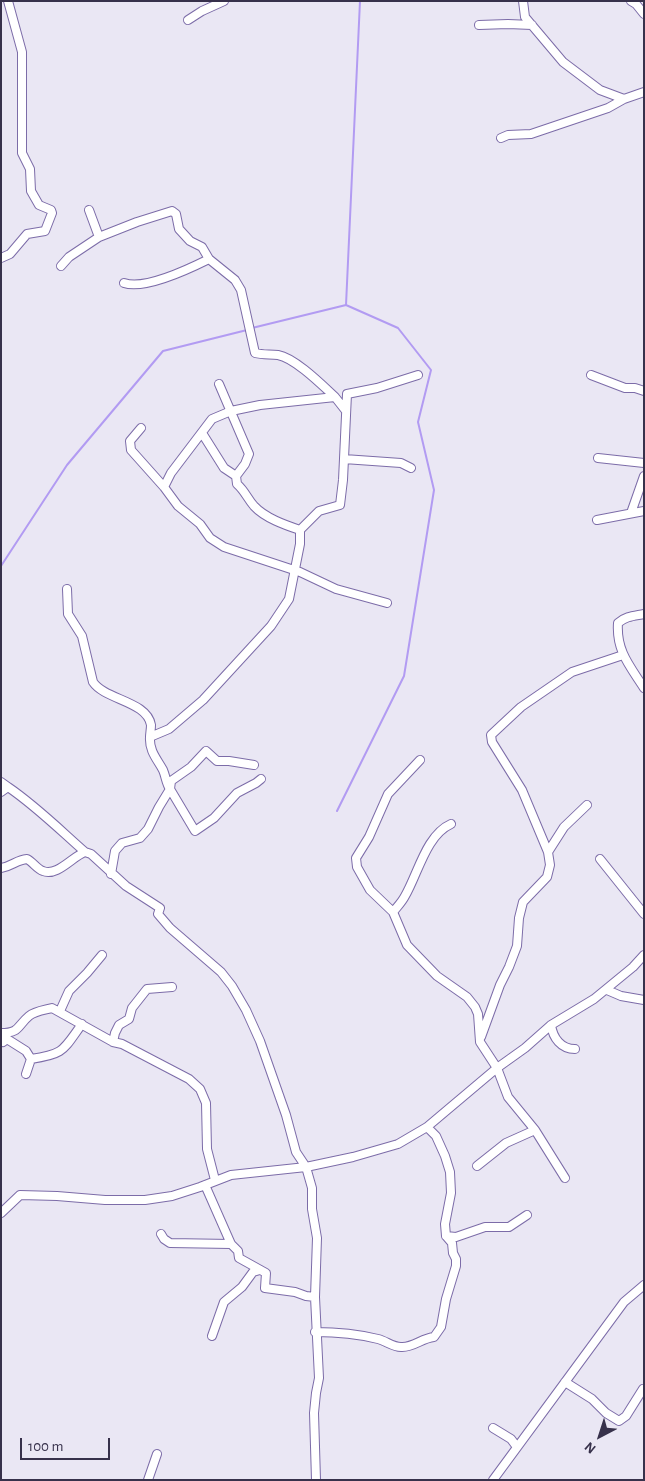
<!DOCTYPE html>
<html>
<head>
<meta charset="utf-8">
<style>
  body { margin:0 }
  #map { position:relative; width:645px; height:1481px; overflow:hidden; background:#eae7f4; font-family:"Alegreya Sans",sans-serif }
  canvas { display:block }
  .frame { position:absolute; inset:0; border:2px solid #37314b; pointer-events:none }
  .north { position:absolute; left:575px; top:1411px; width:50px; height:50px; -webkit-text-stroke:4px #eae7f4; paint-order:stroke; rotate:220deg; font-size:14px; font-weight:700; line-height:20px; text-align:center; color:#37314b }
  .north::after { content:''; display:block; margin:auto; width:18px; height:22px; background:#37314b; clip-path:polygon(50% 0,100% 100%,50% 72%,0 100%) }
  .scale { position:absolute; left:20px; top:1438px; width:90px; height:22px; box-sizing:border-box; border:2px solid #37314b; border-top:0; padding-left:6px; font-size:15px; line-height:18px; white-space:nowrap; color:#37314b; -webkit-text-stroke:4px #eae7f4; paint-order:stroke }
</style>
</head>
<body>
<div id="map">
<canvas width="645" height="1481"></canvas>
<div class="frame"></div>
<div class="north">N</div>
<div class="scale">100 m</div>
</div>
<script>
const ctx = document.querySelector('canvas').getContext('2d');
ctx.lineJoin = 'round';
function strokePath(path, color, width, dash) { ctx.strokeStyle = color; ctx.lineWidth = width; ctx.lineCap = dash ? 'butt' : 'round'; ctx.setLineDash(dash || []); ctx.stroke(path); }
const stream = new Path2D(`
  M 252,328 L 346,305
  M 1,566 L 67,465 L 163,351 L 247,330
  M 337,811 L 404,676 L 434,490 L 418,422 L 431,370 L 398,328 L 346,305 L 360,1`);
const minor = new Path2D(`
  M 523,1 L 525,17 L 563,62 L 600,90 L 624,99 L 644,92
  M 631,1 L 636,4 L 644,14
  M 188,20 L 202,11 L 224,1
  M 479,25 L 508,24 L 532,25
  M 501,138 L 508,135 L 531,134 L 608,108 L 624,99
  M 89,210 L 99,237 L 137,222 L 172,211 L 176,214 L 179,229 L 190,241 L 202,247 L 209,259 L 235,280 L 241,290 L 255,353 C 263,355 270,354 278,355 C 295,358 322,385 335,397
  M 1,258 L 10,254 L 27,234 L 45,231 L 52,213 L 51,210 L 39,205 L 31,191 L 30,169 L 22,153 L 22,52 L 8,1
  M 61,266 L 69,257 L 99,237
  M 124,283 C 145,290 189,269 209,259
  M 591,375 L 625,388 L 635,388 L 644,391
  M 219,384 L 249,454 L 245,464 L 236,476 L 237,484 C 245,491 247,498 254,506 C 265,518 285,525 300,530
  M 141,428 L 130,441 L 131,450 L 164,487 L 178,506 L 200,524 L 210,538 L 224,547 L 300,572 L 336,589 L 387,603
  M 202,433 L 224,468 L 236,476
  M 598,458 L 644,463
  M 344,459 L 401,463 L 411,468
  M 164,487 L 171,473 L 212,419 L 231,411 L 260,405 L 335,397 L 346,411
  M 631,513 L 644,476
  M 597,520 L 644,511
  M 67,589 L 68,614 L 82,636 L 93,682 C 105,700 147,701 151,725 C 151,729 150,734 150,737
  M 644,614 C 634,616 626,616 618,623 C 616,651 630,666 644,688
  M 420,760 L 388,794 L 369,837 L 356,858 L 357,867 L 370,890 L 393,912 L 407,945 L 437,976 L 467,997 L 475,1007 L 478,1014 L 480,1042 L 497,1068 L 508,1097 L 535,1130 L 565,1178
  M 254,765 L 229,761 L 217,761 L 206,751 L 191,767 L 171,781 L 170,789 L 195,831 L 214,818 L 237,793 L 256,783 L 261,779
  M 1,782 L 8,787 L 1,792
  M 8,787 C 36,806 60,830 85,852
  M 548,852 L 564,827 L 587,805
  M 600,859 L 644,914
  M 1,868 C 13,866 16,860 27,859 C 33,862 37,869 43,871 C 57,877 73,856 85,852 L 91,854 L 126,886 L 160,908 L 158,914 L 170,928 L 221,972 L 232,986 L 246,1010 L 260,1041 L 286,1115 L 296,1152 L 306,1167 L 312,1188 L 312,1209 L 317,1238 L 315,1297 L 319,1378 L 316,1393 L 314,1413 L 316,1480
  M 111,874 L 115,851 L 122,843 L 140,838 L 148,829 L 159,807 L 170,789 C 166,783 166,777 163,770 C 157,759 149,751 150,737 L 169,729 L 203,700 L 271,626 L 289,599 L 300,544 L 300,530 L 319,511 L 340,505 L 343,480 L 347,394 L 377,388 L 418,375
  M 393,912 C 397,907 402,902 405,896 C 418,874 426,835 451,824
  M 607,990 L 621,996 L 644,1000
  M 60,1011 L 69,991 L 87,973 L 102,955
  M 551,1025 C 553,1038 561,1049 575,1049
  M 1,1033 C 20,1033 17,1026 29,1016 C 35,1011 45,1010 52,1008 L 113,1042 L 122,1044 L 189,1079 L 200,1089 L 206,1103 L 207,1149 L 215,1180
  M 481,1037 L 500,985 L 509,967 L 517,946 L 519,918 L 523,902 L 547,877 L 550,865 L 548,852 L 522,790 L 492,742 L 491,735 L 521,707 L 572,672 L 623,655
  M 1,1040 L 3,1042 L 7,1039 L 26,1051 L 31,1059 C 65,1054 63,1050 82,1024
  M 113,1042 L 115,1033 L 119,1025 L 129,1019 L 132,1008 L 147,989 L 172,987
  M 26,1074 L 31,1059
  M 477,1166 L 506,1143 L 535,1130
  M 205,1185 L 231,1244 L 238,1251 L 239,1258 L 266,1273 L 265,1288 L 295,1292 L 306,1296 L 315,1297
  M 1,1213 L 20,1195 L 57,1196 L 105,1200 L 145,1200 L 172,1196 L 200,1187 L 231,1175 L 306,1167 L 353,1157 L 398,1144 L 427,1127 L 497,1068 L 525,1048 L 551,1025 L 594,999 L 633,967 L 644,955
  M 161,1234 L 164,1239 L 170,1243 L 231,1244
  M 446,1236 L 456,1237 L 485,1227 L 509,1227 L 527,1215
  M 315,1332 C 336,1332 358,1334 378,1339 C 386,1341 393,1347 401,1347 C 413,1348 422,1338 434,1337 L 441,1327 L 446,1299 L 456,1266 L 456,1259 L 453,1253 L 452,1243 L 446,1236 L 445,1224 L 451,1193 L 450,1172 L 445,1156 L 436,1136 L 427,1127
  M 212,1336 L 224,1302 L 242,1287 L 253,1272 L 260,1270
  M 565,1382 L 592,1399 L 606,1413 L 619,1421 L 626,1416 L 643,1389
  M 493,1428 L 511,1439 L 517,1447
  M 148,1480 L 157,1454
  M 493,1480 L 624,1302 L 644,1285`);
strokePath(stream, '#b29bf2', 2);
strokePath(minor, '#7c6ca8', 10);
strokePath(minor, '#fff', 8);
</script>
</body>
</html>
